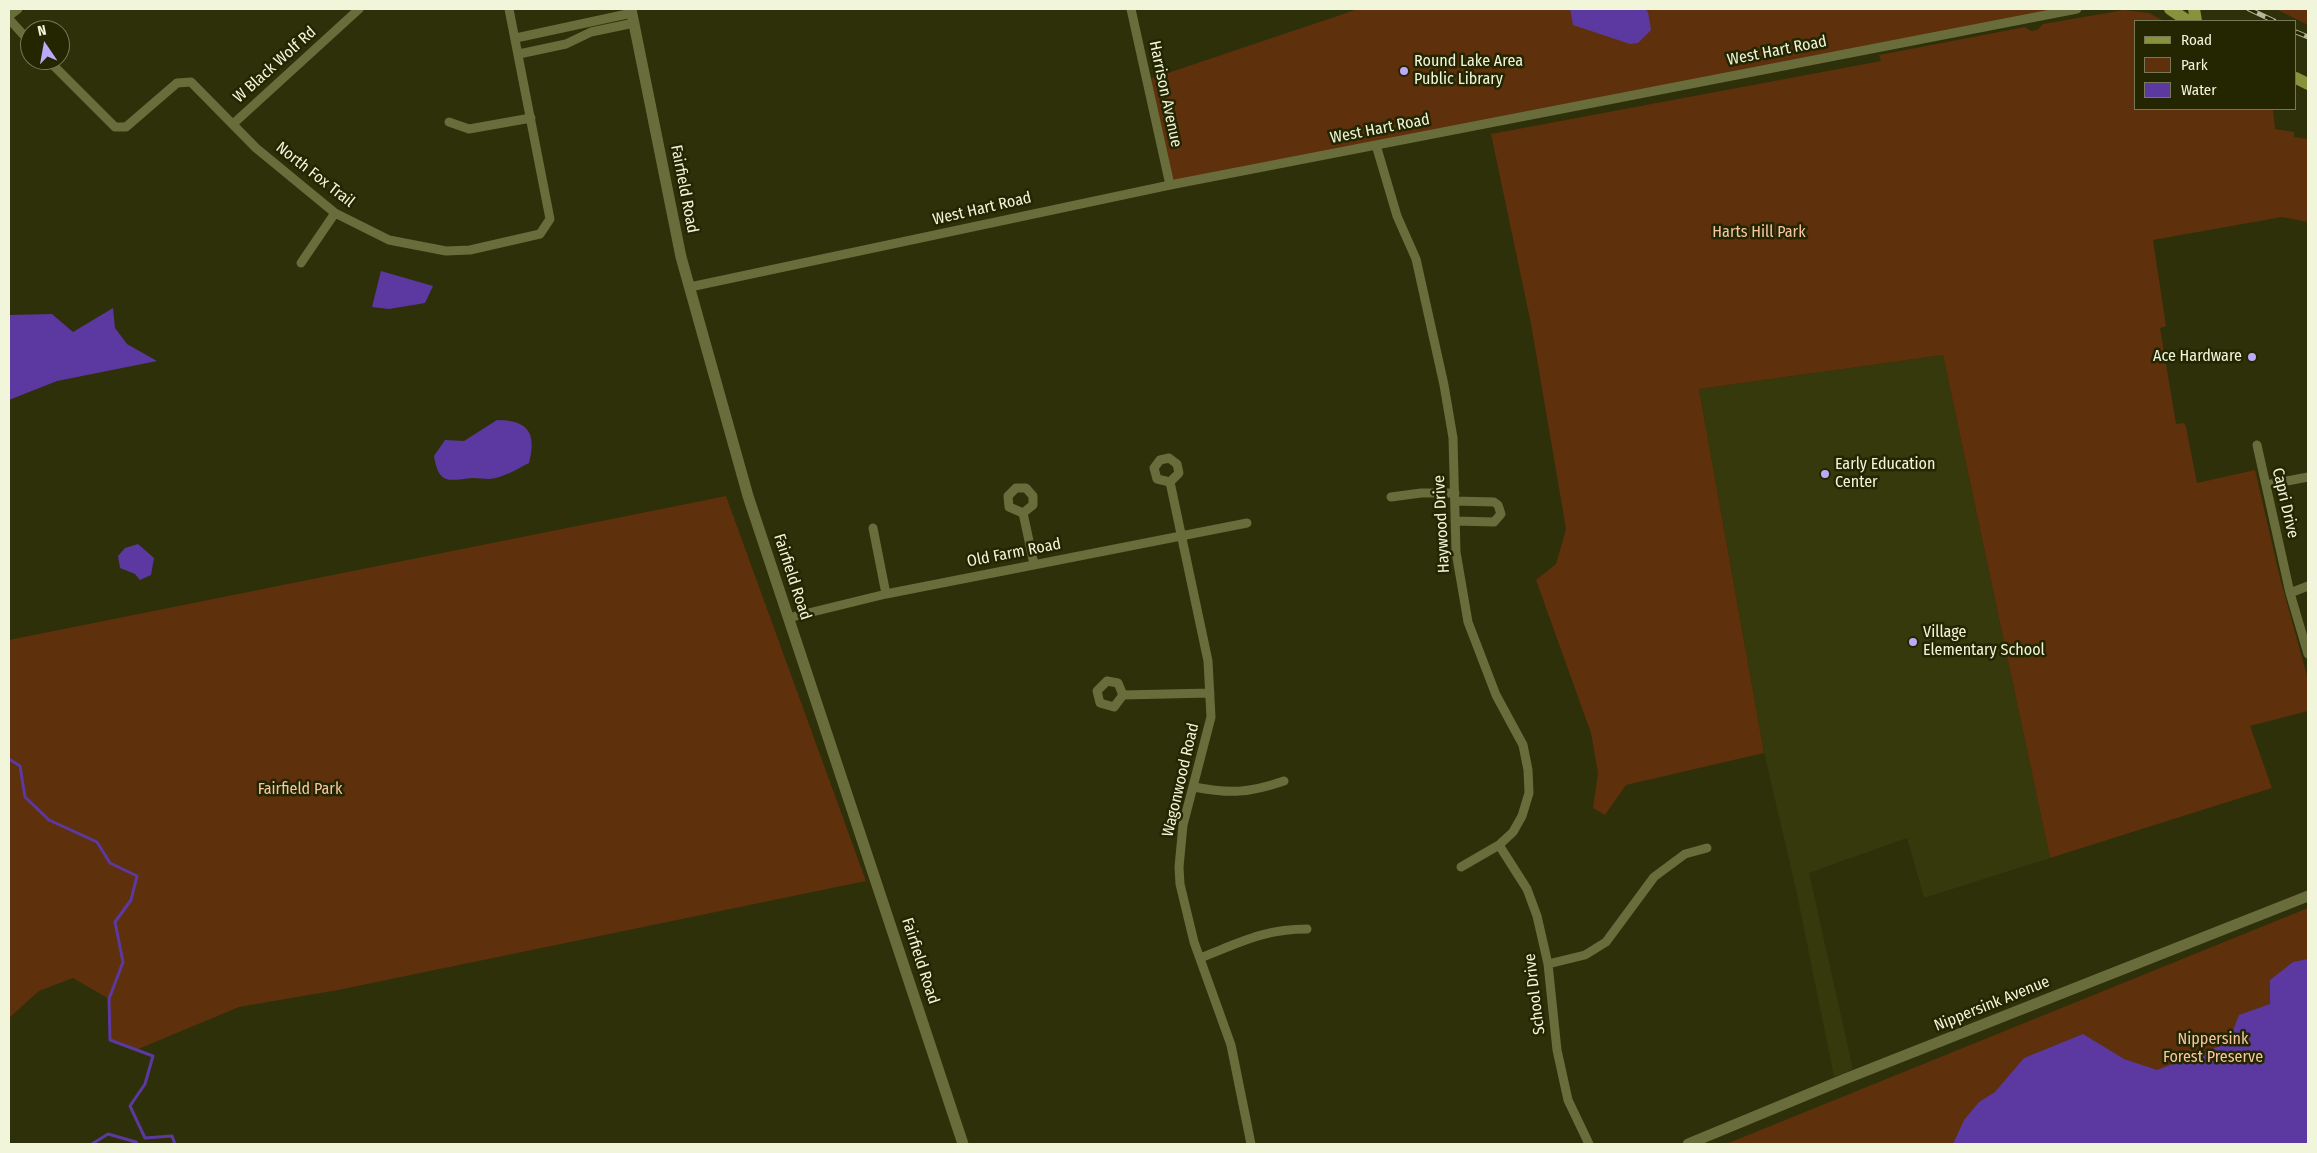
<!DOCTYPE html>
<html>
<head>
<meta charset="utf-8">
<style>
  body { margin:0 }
  #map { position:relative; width:2317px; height:1153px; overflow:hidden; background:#2d3009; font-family:"Fira Sans Condensed",sans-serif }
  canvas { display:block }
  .frame { position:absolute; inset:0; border:10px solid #f1f5da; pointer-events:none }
  .legend { position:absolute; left:2134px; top:20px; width:162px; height:90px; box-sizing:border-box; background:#232600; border:1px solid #757957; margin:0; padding:6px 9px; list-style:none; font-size:15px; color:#f1f5da }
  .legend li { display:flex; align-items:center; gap:10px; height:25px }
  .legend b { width:25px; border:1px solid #757957 }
  .north { position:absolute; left:20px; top:20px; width:50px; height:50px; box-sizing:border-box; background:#232600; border:1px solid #757957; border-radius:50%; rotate:348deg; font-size:14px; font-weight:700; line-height:20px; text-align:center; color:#f1f5da }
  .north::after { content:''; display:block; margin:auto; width:18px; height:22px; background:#bbaaf6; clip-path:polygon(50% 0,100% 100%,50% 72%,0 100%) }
</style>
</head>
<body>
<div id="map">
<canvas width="2317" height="1153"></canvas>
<div class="frame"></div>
<ul class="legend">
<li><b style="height:6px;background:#89913c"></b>Road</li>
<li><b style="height:14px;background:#5e300b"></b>Park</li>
<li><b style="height:14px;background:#5b39a1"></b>Water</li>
</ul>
<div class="north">N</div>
</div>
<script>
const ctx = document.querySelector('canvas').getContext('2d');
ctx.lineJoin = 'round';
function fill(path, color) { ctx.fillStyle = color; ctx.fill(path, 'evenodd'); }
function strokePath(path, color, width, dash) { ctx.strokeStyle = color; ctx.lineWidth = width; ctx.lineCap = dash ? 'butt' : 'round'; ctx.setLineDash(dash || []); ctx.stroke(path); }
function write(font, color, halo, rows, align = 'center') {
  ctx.font = font + ' "Fira Sans Condensed",sans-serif'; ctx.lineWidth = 5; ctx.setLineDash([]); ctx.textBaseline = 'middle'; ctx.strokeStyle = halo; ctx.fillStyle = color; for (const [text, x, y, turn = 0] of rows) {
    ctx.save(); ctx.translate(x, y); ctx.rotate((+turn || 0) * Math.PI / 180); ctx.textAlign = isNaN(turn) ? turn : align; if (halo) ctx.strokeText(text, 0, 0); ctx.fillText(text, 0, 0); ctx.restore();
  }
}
const built = new Path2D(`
  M 1943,355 L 2050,858 L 1924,898 L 1907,838 L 1809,873 L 1853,1069 L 1834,1077 L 1797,894 L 1764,753 L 1699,389 Z`);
const green = new Path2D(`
  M 1358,9 L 2082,9 L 1170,185 L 1147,80 Z
  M 2276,9 L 2308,9 L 2308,25 Z
  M 2124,10 L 2149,13 L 2164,21 L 2136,21 L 2136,109 L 2273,109 L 2275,129 L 2294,132 L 2294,137 L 2308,139 L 2308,222 L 2282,217 L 2153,240 L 2166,326 L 2160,328 L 2176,424 L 2184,423 L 2186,427 L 2197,483 L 2255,470 L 2280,578 L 2308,679 L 2308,711 L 2250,726 L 2272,788 L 2050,858 L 1943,355 L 1699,389 L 1764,753 L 1626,785 L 1605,815 L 1593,808 L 1598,773 L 1591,733 L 1536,580 L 1556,564 L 1566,529 L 1531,324 L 1491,134 L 1881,61 L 1879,55 L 2025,27 L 2031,31 L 2037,30 L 2043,24 Z
  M 726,496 L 866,881 L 338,990 L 239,1007 L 136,1050 L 110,1040 L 109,999 L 73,978 L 39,991 L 9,1018 L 9,640 Z
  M 2308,908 L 2308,1144 L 1726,1144 Z`);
const water = new Path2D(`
  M 1570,9 L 1645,9 L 1648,12 L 1651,30 L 1638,43 L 1630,44 L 1573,25 Z
  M 381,271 L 433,286 L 425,303 L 389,309 L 372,307 Z
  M 113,308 L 115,328 L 127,344 L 157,361 L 57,381 L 9,400 L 9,315 L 52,314 L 73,332 Z
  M 497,420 C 528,420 537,433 529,463 C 517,469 503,478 489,479 C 484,479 479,478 473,478 C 449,480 439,486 434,456 L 445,440 L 464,441 Z
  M 138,544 L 154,558 L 151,575 L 140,580 L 135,574 L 120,568 L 118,556 L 125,548 Z
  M 2308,959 L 2308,1144 L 1953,1144 L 1964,1120 L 1979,1102 L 1995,1092 L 2024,1058 L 2083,1034 L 2124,1059 L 2157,1070 L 2228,1043 L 2239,1015 L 2270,1004 L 2270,980 L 2293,962 Z`);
const stream = new Path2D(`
  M 9,759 L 20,766 L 25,797 L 49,820 L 97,842 L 110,863 L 137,876 L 131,900 L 115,922 L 123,962 L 109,999 L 110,1040 L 153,1056 L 145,1084 L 130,1106 L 145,1138 L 172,1136 L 175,1144
  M 92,1144 L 108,1134 L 136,1142 L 137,1144`);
const minor = new Path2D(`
  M 1131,9 L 1170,185
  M 9,16 L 18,9
  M 9,19 L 30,42
  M 516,38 L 632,13
  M 519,54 L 566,44 L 591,32 L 634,23
  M 48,60 L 115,127 L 126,127 L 177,83 L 191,82 L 256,148 L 335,213 L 389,240 L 446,251 L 470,250 L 540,234 L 550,219 L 509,9
  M 449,122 L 469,129 L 531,118
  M 233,124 L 359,9
  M 1376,145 L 1397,216 L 1416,259 L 1444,385 L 1453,438 L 1456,552 L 1468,622 L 1496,695 L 1523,745 L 1528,770 L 1529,793 L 1522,816 L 1513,832 L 1499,845 L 1461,867
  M 301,263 L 335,213
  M 690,287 L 1170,185 L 2077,9
  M 2257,445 L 2290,593 L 2308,654
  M 1170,482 L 1157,479 L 1154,468 L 1160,460 L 1169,458 L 1177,464 L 1179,473 L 1170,482 L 1208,661 L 1211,717 L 1183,825 L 1179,867 L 1180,884 L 1194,942 L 1231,1045 L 1251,1144
  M 2266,485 L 2308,477
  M 1391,497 L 1421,493 L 1455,493
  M 1455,501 L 1494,502 L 1498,505 L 1501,514 L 1494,522 L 1455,521
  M 1023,513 L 1009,507 L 1008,496 L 1016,488 L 1026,488 L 1033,496 L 1033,505 L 1023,513 L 1034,564
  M 873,528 L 886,594
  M 2290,593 L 2308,586
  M 788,618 L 886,594 L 1247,523
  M 1123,695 L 1114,707 L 1100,703 L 1097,691 L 1107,681 L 1118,683 L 1123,695 L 1210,693
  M 1194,787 C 1230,794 1249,793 1284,781
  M 1499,845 L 1527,889 L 1537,916 L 1548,964 L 1557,1050 L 1568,1100 L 1589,1144
  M 1200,958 C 1239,943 1264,929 1307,929
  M 1548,964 L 1585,955 L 1606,942 L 1654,877 L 1685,854 L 1707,848`);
const tertiary = new Path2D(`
  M 631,9 L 681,257 L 748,496 L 963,1144
  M 1688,1144 L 1845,1079 L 2308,896`);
const secondary = new Path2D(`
  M 2170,9 L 2188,21
  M 2194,9 L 2196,21
  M 2296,78 L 2308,84`);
const rail = new Path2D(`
  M 2249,9 L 2274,21
  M 2296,32 L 2308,37`);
const markers = [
  [1404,71,5,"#bbaaf6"],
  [2252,357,5,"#bbaaf6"],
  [1825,474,5,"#bbaaf6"],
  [1913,642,5,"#bbaaf6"]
];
const streetNames = [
  ["West Hart Road",1777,51,-11],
  ["W Black Wolf Rd",275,65,-42],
  ["Harrison Avenue",1165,94,78],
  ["West Hart Road",1380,129,-11],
  ["North Fox Trail",315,175,38],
  ["Fairfield Road",684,189,79],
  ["West Hart Road",982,209,-13],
  ["Capri Drive",2285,503,77],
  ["Haywood Drive",1442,524,-93],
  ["Old Farm Road",1014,553,-11],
  ["Fairfield Road",792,577,72],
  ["Wagonwood Road",1181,780,-77],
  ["Fairfield Road",920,961,72],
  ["School Drive",1535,994,-97],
  ["Nippersink Avenue",1992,1004,-22]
];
const poiNames = [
  ["Round Lake Area",1414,62],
  ["Public Library",1414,80],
  ["Ace Hardware",2242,357,"right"],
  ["Early Education",1835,465],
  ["Center",1835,483],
  ["Village",1923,633],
  ["Elementary School",1923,651]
];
const parkNames = [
  ["Harts Hill Park",1759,233],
  ["Fairfield Park",300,790],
  ["Nippersink",2213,1040],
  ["Forest Preserve",2213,1058]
];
fill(built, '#35390b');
fill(green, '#5e300b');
fill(water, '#5b39a1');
strokePath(stream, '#5b39a1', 3);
strokePath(minor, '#686d3b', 9);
strokePath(tertiary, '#686d3b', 11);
strokePath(secondary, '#89913c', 12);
strokePath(rail, '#b4b799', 5);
strokePath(rail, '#232600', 3, [9]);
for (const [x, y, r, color] of markers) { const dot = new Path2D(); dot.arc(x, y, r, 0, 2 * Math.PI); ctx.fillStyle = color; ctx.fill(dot); strokePath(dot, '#232600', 2); }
write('16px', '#f1f5da', '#232600', streetNames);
write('16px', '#f1f5da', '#232600', poiNames, 'left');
write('16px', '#fac5a3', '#232600', parkNames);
</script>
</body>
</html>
